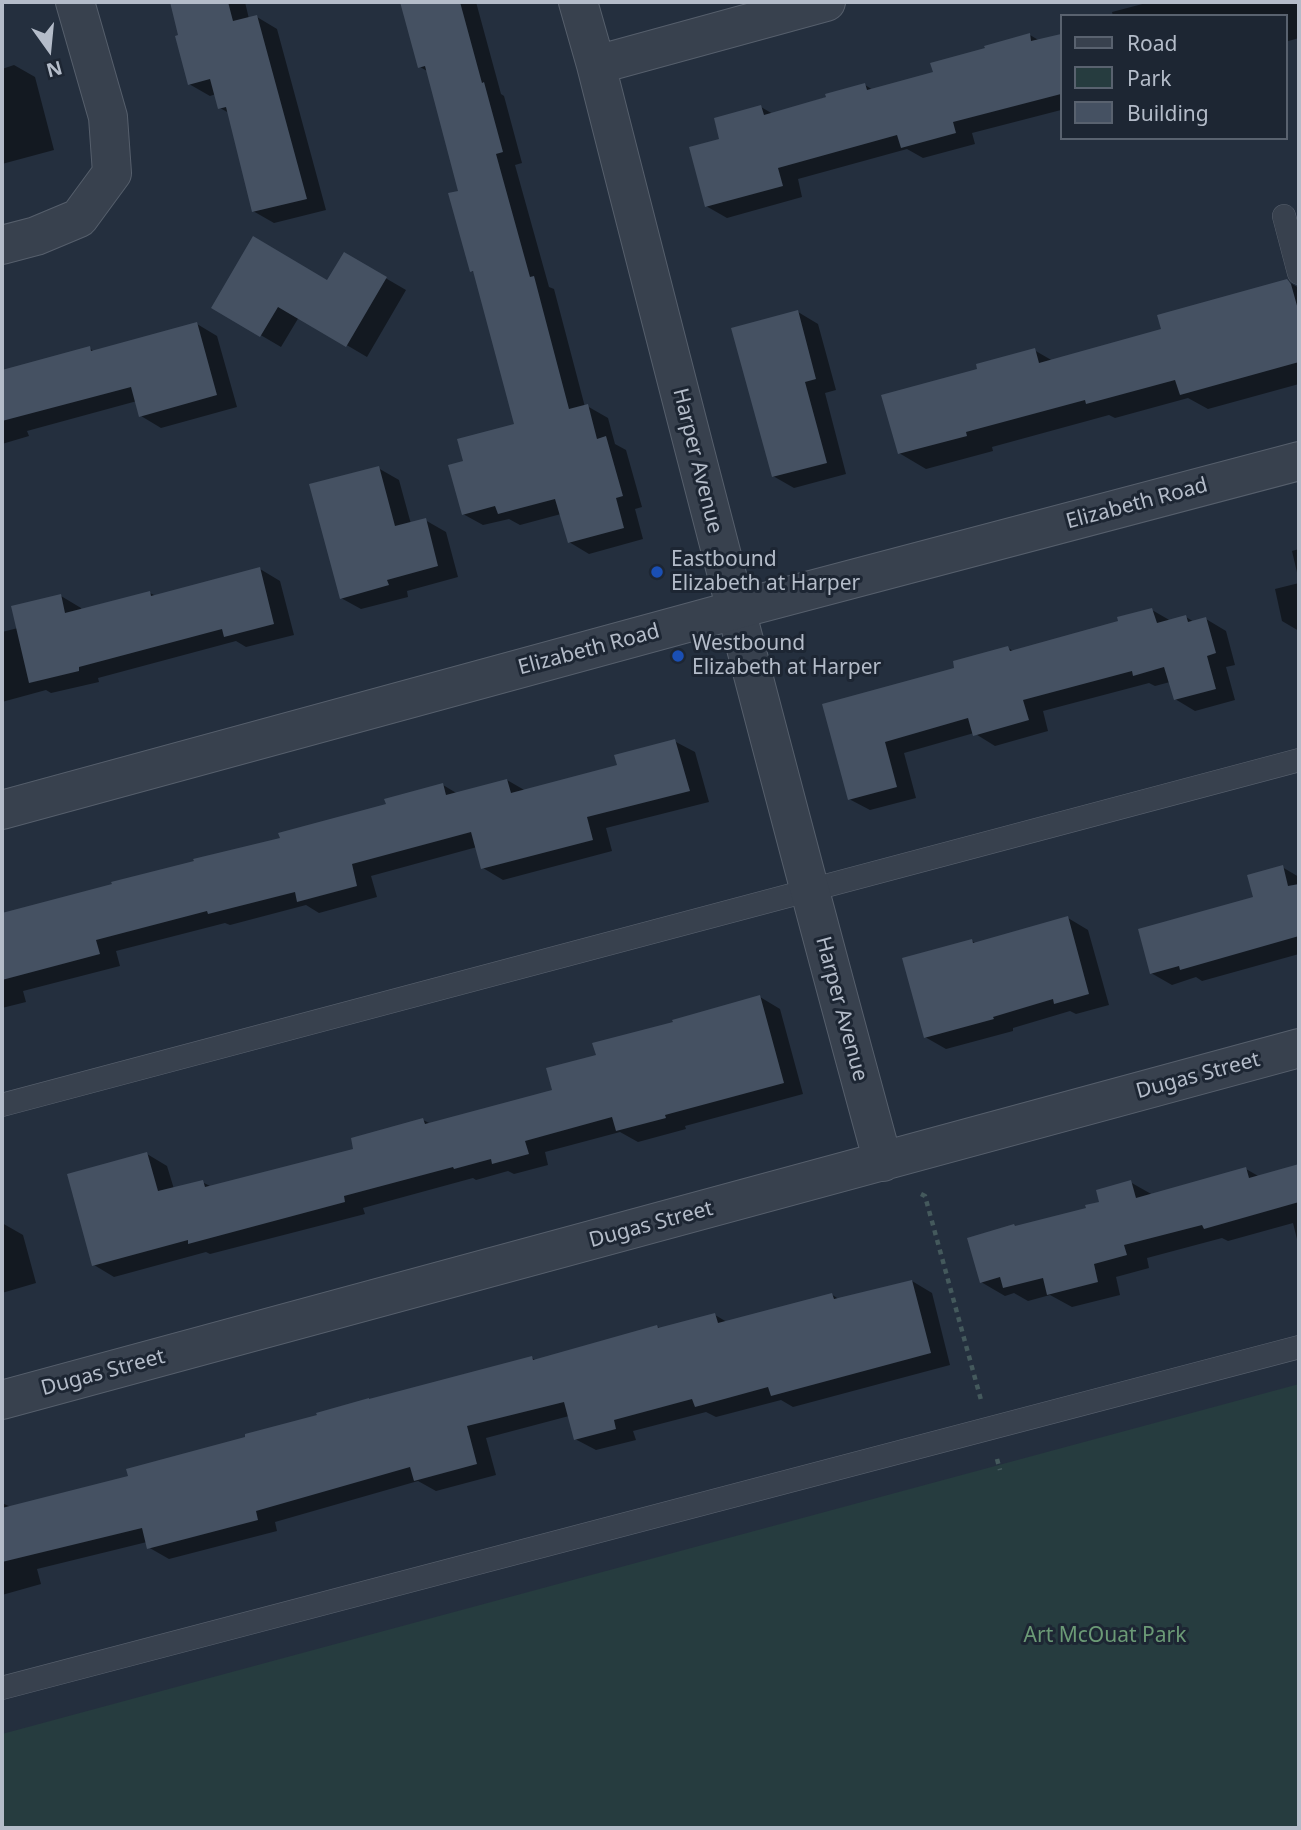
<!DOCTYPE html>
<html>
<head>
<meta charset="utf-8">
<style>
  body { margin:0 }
  #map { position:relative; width:1301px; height:1830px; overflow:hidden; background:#242f3e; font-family:"Noto Sans",sans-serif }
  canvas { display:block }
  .frame { position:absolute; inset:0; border:4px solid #b4bcc9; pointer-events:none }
  .legend { position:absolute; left:1060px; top:14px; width:228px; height:126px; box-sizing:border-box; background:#1d2633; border:2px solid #59626f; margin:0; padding:9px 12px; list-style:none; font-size:21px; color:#b4bcc9 }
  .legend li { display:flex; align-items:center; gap:14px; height:35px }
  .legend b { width:35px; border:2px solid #59626f }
  .north { position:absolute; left:14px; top:14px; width:70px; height:70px; -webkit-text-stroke:5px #1d2633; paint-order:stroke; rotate:165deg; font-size:19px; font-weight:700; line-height:28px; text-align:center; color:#b4bcc9 }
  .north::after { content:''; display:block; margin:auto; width:24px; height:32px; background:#b4bcc9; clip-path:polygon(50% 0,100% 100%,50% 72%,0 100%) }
</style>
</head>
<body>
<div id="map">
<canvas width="1301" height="1830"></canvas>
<div class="frame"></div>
<ul class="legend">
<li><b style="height:9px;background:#38414e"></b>Road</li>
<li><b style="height:19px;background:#263c3f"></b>Park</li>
<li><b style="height:19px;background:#455162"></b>Building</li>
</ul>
<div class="north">N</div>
</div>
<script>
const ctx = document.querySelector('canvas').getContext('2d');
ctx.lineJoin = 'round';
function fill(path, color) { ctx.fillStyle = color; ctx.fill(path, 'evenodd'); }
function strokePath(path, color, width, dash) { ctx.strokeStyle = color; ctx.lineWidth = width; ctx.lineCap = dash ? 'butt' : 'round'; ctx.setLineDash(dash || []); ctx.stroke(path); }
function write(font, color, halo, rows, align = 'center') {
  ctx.font = font + ' "Noto Sans",sans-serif'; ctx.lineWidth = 6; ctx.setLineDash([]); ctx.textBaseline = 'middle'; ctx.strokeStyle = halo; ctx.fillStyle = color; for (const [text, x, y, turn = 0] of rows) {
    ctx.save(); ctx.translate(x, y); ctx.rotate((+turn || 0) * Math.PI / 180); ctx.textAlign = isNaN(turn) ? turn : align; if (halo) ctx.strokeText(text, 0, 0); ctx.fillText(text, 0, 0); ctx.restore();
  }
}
const green = new Path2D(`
  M 1299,1384 L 1299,1828 L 2,1828 L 2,1734 Z`);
const shadow = new Path2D(`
  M 172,2 L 245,2 L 249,19 L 257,17 L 277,29 L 326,210 L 274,223 L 253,211 L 229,113 L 220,108 L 216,94 L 210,96 L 189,84 L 181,37 Z
  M 402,2 L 476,2 L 501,94 L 504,96 L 522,163 L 515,165 L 549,287 L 554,289 L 585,407 L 587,406 L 608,418 L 615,444 L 626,450 L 642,507 L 635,509 L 643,539 L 589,554 L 569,542 L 561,514 L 520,525 L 509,519 L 483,525 L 463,514 L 465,462 L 516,425 L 475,273 L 472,271 L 460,192 L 429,72 L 420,67 Z
  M 1150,2 L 1299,2 L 1299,38 L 1285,42 L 1285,16 L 1113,16 L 1112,12 Z
  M 1030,35 L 1040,41 L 1061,36 L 1061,110 L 972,133 L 975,144 L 923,158 L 907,149 L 798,179 L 802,197 L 727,218 L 706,206 L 722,140 L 761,107 L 773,114 L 865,85 L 873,90 L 935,73 Z
  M 14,65 L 35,77 L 54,150 L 2,164 L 2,69 Z
  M 344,254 L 406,290 L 367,357 L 299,317 L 281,347 L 213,307 L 328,282 Z
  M 1287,281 L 1299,288 L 1299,384 L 1208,409 L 1188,398 L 1115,418 L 1109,415 L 992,447 L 993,451 L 926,469 L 899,453 L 979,370 L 1034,350 L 1053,361 L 1163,330 Z
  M 798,312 L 818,324 L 836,390 L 825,393 L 846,474 L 794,488 L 773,476 Z
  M 197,324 L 217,336 L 237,407 L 161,428 L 141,416 L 137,401 L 27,431 L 29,436 L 2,444 L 2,372 L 89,348 L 95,352 Z
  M 378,468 L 399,480 L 411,524 L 425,520 L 446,532 L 458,577 L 407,591 L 408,597 L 361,609 L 341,598 Z
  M 1299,549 L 1299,581 L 1292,551 Z
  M 260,569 L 280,581 L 294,635 L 246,647 L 236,641 L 98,678 L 99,682 L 51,693 L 46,690 L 2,702 L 2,632 L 18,628 L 61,596 L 81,608 L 82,611 L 150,593 L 156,596 Z
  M 1299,583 L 1299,631 L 1282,621 L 1275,589 Z
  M 1152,610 L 1171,621 L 1186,617 L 1194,622 L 1206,619 L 1226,631 L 1235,665 L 1226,667 L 1235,700 L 1195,711 L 1175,699 L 1170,682 L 1155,686 L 1149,683 L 1043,711 L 1048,731 L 995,746 L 974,733 L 904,753 L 916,798 L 870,810 L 849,799 L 825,705 L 957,670 L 1008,648 L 1015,652 L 1120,622 Z
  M 674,741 L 695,752 L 709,802 L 606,828 L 612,851 L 503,880 L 483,868 L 477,847 L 371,876 L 377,897 L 319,913 L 306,905 L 230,925 L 225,923 L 116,951 L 120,966 L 23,991 L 26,1002 L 2,1008 L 2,919 L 282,839 L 388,805 L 443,785 L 458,794 L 507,780 L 526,791 L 619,766 Z
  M 1282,867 L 1299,877 L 1299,954 L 1202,981 L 1196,977 L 1172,985 L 1151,973 L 1255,898 Z
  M 1068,918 L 1088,930 L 1109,1005 L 1076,1014 L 1070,1011 L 1013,1028 L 1013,1031 L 946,1049 L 925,1037 L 972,941 L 977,944 Z
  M 760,997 L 780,1009 L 803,1094 L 685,1126 L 686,1129 L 638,1142 L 620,1132 L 545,1152 L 548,1165 L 514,1174 L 508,1171 L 476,1180 L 473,1178 L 363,1208 L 365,1214 L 210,1254 L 206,1252 L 114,1277 L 94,1265 L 147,1154 L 167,1166 L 174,1189 L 202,1182 L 212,1187 L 356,1151 L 423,1120 L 431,1124 L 554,1091 L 598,1056 L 675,1023 Z
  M 1299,1166 L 1299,1247 L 1293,1223 L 1228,1241 L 1222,1238 L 1147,1258 L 1149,1268 L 1116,1277 L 1120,1295 L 1072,1307 L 1050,1295 L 1028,1301 L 1014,1293 L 1005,1296 L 981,1282 L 1017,1227 L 1088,1209 L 1101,1203 L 1130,1182 L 1153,1195 L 1246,1169 L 1260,1177 Z
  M 2,1223 L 23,1235 L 36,1283 L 2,1293 Z
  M 912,1281 L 932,1293 L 950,1365 L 793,1407 L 781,1400 L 716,1417 L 706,1412 L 633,1431 L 636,1440 L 596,1450 L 575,1439 L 569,1416 L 486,1438 L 496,1475 L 436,1491 L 418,1481 L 275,1522 L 277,1531 L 169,1559 L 148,1547 L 147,1542 L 37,1569 L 41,1584 L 2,1595 L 2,1503 L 11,1507 L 131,1478 L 532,1358 L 537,1361 L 657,1327 L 662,1329 L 715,1315 L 727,1322 L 831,1294 L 840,1300 Z`);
const building = new Path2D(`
  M 170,2 L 228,2 L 233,21 L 257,15 L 307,199 L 252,212 L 226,107 L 218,109 L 210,79 L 188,85 L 175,36 L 178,35 Z
  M 400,2 L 460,2 L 482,83 L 484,82 L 503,152 L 496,154 L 530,277 L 534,276 L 569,409 L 588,404 L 597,439 L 606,436 L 623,496 L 616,498 L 624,528 L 568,543 L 555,499 L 498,514 L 495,506 L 462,515 L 448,465 L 463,461 L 457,439 L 514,424 L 473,271 L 470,272 L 448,193 L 458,191 L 425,66 L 418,68 Z
  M 1030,33 L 1031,41 L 1061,34 L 1061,94 L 953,122 L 956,133 L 901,148 L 897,135 L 778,168 L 783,186 L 705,207 L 689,147 L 719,139 L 714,118 L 761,105 L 764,115 L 826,97 L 825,94 L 865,83 L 867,90 L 933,72 L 930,63 L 985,48 L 984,46 Z
  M 253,236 L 327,280 L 344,252 L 387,277 L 346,347 L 278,307 L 260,337 L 211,308 Z
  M 1287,279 L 1291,284 L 1299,313 L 1299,362 L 1180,395 L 1175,380 L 1086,404 L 1085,400 L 966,432 L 967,436 L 898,454 L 881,395 L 977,369 L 976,364 L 1035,348 L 1039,363 L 1161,329 L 1157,315 Z
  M 798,310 L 816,379 L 805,382 L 827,463 L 772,477 L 731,328 Z
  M 197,322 L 217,395 L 139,417 L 131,387 L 2,421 L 2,370 L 90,346 L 91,351 Z
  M 379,466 L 395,526 L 426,518 L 438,566 L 387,580 L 389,585 L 340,599 L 309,484 Z
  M 260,567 L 274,624 L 224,637 L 222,629 L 79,667 L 79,671 L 29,683 L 11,606 L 61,594 L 65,613 L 150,591 L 151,596 Z
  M 1152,608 L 1157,623 L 1186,615 L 1188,622 L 1206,617 L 1216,653 L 1207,656 L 1216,689 L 1174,700 L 1164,667 L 1133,676 L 1132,671 L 1023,700 L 1029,720 L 973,736 L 968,718 L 885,742 L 897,787 L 848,800 L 822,704 L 954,668 L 953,661 L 1008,646 L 1010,651 L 1118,621 L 1117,617 Z
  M 675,739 L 690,791 L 587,817 L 593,840 L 481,869 L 471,832 L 352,864 L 357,886 L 297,902 L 295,892 L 208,914 L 207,911 L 96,940 L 100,954 L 2,980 L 2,913 L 112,884 L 111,882 L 194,861 L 193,859 L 280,838 L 278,833 L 386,804 L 384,799 L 443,783 L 446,795 L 507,779 L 511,793 L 617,765 L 614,755 Z
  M 1283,865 L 1288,886 L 1299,884 L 1299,936 L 1180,970 L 1179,966 L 1150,974 L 1138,929 L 1253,897 L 1247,875 Z
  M 1068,916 L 1089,994 L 1054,1004 L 1053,999 L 993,1017 L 994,1019 L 924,1038 L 902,958 L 972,939 L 973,943 Z
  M 760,995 L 784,1083 L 665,1115 L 666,1118 L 616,1131 L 612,1117 L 525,1141 L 529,1154 L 492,1164 L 491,1159 L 454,1169 L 453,1167 L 344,1196 L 345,1202 L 188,1244 L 188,1240 L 92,1266 L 67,1174 L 147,1152 L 158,1191 L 203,1180 L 205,1187 L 353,1149 L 351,1138 L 423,1118 L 425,1124 L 552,1090 L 546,1068 L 596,1055 L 592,1043 L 673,1022 L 672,1020 Z
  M 1299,1164 L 1299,1202 L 1204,1229 L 1202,1225 L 1124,1245 L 1127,1255 L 1094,1264 L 1098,1282 L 1047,1295 L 1043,1278 L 1003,1288 L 1000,1277 L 980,1283 L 967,1238 L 1014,1224 L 1015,1226 L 1086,1208 L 1085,1205 L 1099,1202 L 1096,1190 L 1131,1180 L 1136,1198 L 1246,1167 L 1249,1178 Z
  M 912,1280 L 931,1353 L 771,1396 L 768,1387 L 695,1407 L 692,1399 L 614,1420 L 616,1429 L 574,1440 L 564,1402 L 467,1426 L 477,1464 L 414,1481 L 410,1467 L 256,1511 L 258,1520 L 147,1549 L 142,1528 L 2,1562 L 2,1508 L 128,1476 L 126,1469 L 245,1437 L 245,1434 L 317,1415 L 316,1413 L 369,1398 L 369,1399 L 532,1356 L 533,1360 L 657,1325 L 658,1328 L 715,1313 L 718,1323 L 832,1293 L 834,1299 Z`);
const path = new Path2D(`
  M 921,1194 L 925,1196 L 981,1400
  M 997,1459 L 1000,1470`);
const service = new Path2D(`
  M 1284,216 L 1299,273
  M 2,1105 L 1299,760
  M 2,1688 L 1299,1347`);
const minor = new Path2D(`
  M 578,2 L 596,65 C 689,431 783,797 883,1162
  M 596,65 L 826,2
  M 2,245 L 36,236 L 79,218 L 112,173 L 108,117 L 75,2
  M 2,1400 L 1299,1048`);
const tertiary = new Path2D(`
  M 2,810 L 735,610 L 1299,461`);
const markers = [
  [657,572,7,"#1a4fb4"],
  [678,656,7,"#1a4fb4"]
];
const streetNames = [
  ["Harper Avenue",697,461,76],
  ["Elizabeth Road",1137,504,-15],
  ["Elizabeth Road",589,650,-15],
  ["Harper Avenue",841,1009,75],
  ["Dugas Street",1198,1076,-15],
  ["Dugas Street",651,1225,-15],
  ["Dugas Street",103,1373,-15]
];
const poiNames = [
  ["Eastbound",671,560],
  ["Elizabeth at Harper",671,584],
  ["Westbound",692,644],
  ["Elizabeth at Harper",692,668]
];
const parkNames = [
  ["Art McOuat Park",1105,1636]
];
fill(green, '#263c3f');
fill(shadow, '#0007');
fill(building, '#455162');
strokePath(service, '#565f6c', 24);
strokePath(minor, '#565f6c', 40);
strokePath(tertiary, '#565f6c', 40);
strokePath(path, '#44595c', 4.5, [5, 5]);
strokePath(service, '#38414e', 23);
strokePath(minor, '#38414e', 38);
strokePath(tertiary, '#38414e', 38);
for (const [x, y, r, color] of markers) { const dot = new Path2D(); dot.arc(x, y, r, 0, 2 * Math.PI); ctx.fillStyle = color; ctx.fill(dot); strokePath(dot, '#1d2633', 2.5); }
write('21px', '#b4bcc9', '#1d2633', streetNames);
write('21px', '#b4bcc9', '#1d2633', poiNames, 'left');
write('21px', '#6b9a76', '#1d2633', parkNames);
</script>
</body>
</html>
